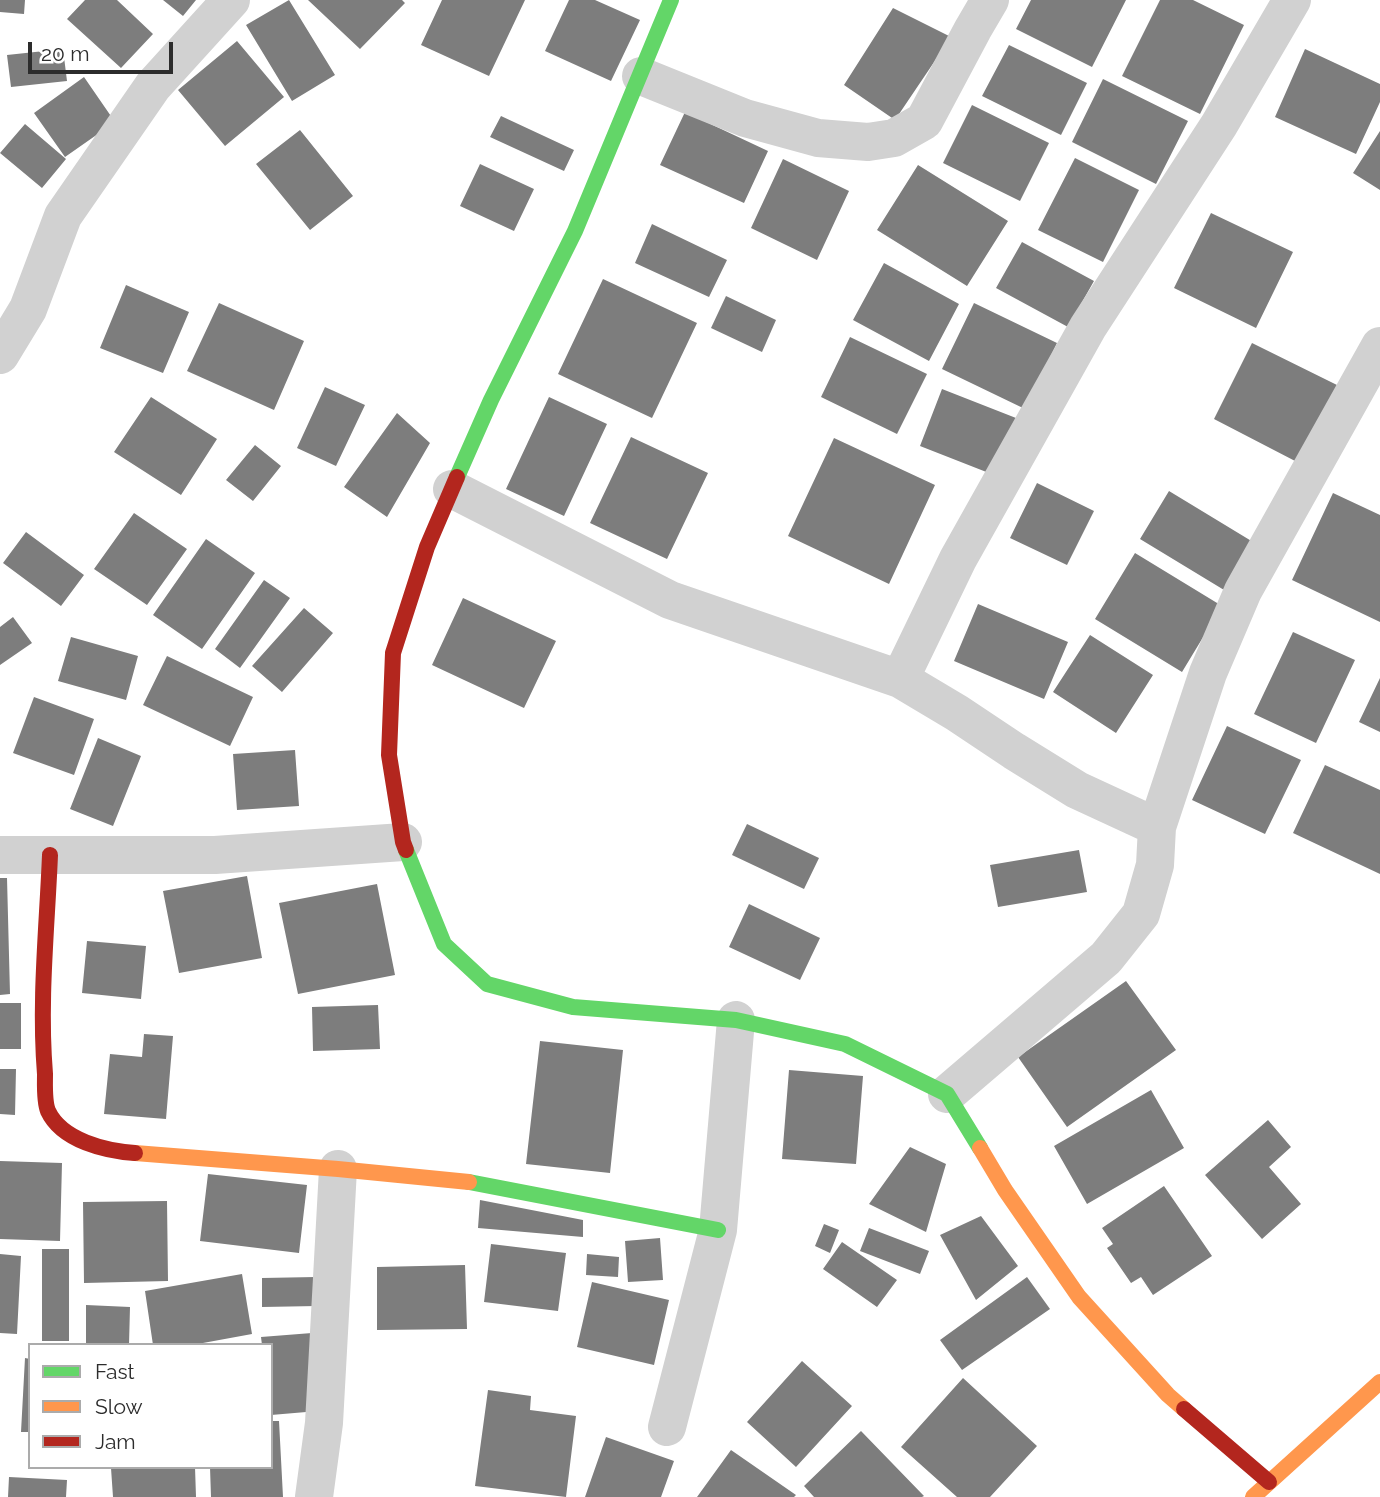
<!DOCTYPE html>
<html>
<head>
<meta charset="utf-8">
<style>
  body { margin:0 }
  #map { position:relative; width:1380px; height:1497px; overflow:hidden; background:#fff; font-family:Raleway,sans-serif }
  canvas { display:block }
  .legend { position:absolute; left:28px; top:1343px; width:245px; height:126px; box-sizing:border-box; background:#fff; border:2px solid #ababab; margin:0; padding:9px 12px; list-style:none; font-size:21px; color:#2c2c2c }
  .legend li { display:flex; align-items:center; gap:14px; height:35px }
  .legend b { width:35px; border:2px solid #ababab }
  .scale { position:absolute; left:28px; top:42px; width:145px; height:32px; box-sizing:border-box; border:4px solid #2c2c2c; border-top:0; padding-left:9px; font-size:21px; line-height:24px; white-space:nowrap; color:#2c2c2c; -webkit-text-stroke:5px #fff; paint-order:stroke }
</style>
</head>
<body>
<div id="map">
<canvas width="1380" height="1497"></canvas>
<ul class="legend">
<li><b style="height:9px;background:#63d668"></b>Fast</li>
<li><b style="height:9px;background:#ff974d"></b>Slow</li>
<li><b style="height:9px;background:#b3261e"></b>Jam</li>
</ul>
<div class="scale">20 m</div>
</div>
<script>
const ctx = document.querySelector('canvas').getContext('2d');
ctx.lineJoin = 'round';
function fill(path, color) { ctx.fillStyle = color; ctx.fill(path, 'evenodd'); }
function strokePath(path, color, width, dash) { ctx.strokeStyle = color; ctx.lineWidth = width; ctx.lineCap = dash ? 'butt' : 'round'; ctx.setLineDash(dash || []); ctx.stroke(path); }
const building = new Path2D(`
  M 0,0 L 25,0 L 24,14 L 0,12 Z
  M 85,0 L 117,0 L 153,34 L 121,68 L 67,19 Z
  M 163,0 L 196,0 L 183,16 Z
  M 289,0 L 335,75 L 292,101 L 246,25 Z
  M 308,0 L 402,0 L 405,3 L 360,49 Z
  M 442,0 L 525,0 L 489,76 L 421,45 Z
  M 569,0 L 595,0 L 640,20 L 611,81 L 545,51 Z
  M 1031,0 L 1126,0 L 1092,67 L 1016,29 Z
  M 1160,0 L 1193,0 L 1244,25 L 1200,114 L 1122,76 Z
  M 893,8 L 951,37 L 895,120 L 844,85 Z
  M 237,41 L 284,97 L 225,146 L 178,90 Z
  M 1009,45 L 1087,83 L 1061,135 L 982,96 Z
  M 63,49 L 67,81 L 11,87 L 7,55 Z
  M 1305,49 L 1380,84 L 1380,102 L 1356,154 L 1275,117 Z
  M 84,77 L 115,122 L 65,157 L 34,113 Z
  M 1103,79 L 1188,121 L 1156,184 L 1072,142 Z
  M 972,105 L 1049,143 L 1020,201 L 943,163 Z
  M 685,112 L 768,151 L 744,203 L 660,165 Z
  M 501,116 L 574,150 L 564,171 L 490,137 Z
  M 25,124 L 66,159 L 42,188 L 0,153 Z
  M 300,130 L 353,196 L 310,230 L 256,164 Z
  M 1380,131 L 1380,190 L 1353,173 Z
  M 1075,158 L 1139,190 L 1103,262 L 1038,230 Z
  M 783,159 L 849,191 L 817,260 L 751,228 Z
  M 480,164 L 534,189 L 514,231 L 460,206 Z
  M 918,165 L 1008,221 L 967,286 L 877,230 Z
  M 1211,213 L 1293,252 L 1256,328 L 1174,288 Z
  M 652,224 L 727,260 L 709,297 L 635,263 Z
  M 1022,242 L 1094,281 L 1068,327 L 996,288 Z
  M 884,263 L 959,304 L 929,361 L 853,320 Z
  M 603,279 L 697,323 L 652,418 L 558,374 Z
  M 126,285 L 189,312 L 163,373 L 100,348 Z
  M 726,296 L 776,320 L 762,352 L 711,328 Z
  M 219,303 L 304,341 L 274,410 L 187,371 Z
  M 974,303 L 1057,343 L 1025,409 L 942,369 Z
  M 850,337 L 927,374 L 897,434 L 821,397 Z
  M 1252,343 L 1337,385 L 1297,462 L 1214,419 Z
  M 325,387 L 365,405 L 336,466 L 297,448 Z
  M 942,389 L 1016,418 L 994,475 L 920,446 Z
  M 151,397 L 217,439 L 181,495 L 114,452 Z
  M 549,397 L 607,424 L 564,516 L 506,489 Z
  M 397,413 L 430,443 L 387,517 L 344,487 Z
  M 631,437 L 708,473 L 667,559 L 590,523 Z
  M 834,438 L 935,485 L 889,584 L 788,536 Z
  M 255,445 L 281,466 L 253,501 L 226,480 Z
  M 1037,483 L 1094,511 L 1067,565 L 1010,538 Z
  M 1169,491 L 1258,545 L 1229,593 L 1140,539 Z
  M 1333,493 L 1380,515 L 1380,622 L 1292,580 Z
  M 134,513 L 187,549 L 147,605 L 94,569 Z
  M 26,532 L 84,575 L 61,606 L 3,563 Z
  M 206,539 L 255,573 L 202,649 L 153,615 Z
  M 1135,553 L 1222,606 L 1182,672 L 1095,619 Z
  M 264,580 L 290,598 L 240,668 L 215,649 Z
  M 463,598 L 556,641 L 524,708 L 432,665 Z
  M 978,604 L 1068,642 L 1044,699 L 954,661 Z
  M 304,608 L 333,633 L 282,692 L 252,666 Z
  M 13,617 L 32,643 L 0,665 L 0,627 Z
  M 1293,632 L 1355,660 L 1316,743 L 1254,714 Z
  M 1090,635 L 1153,675 L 1116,733 L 1053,692 Z
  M 71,637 L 138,656 L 126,700 L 58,681 Z
  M 167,656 L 253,697 L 230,746 L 143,705 Z
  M 1380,678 L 1380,732 L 1359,722 Z
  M 34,697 L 94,719 L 74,775 L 13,753 Z
  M 1227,726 L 1301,760 L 1265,834 L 1192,800 Z
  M 98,738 L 141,756 L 113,826 L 70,809 Z
  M 295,750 L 299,806 L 237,810 L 233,754 Z
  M 1325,765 L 1380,790 L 1380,874 L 1293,833 Z
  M 747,824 L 819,858 L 804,889 L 732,855 Z
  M 1079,850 L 1087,892 L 998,907 L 990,865 Z
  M 247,876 L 262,958 L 179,973 L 163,891 Z
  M 0,878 L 7,878 L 10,994 L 0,995 Z
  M 377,884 L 395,975 L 298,994 L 279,903 Z
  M 749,904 L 820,938 L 800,980 L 729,947 Z
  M 87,941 L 146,946 L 141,999 L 82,993 Z
  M 1126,981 L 1176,1050 L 1067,1127 L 1018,1057 Z
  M 0,1003 L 21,1003 L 21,1049 L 0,1049 Z
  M 378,1005 L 380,1049 L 313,1051 L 312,1007 Z
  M 144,1034 L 173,1036 L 166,1119 L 104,1114 L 110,1054 L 142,1057 Z
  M 540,1041 L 623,1050 L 610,1173 L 526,1164 Z
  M 0,1069 L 16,1069 L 15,1115 L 0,1114 Z
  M 789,1070 L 863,1076 L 856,1164 L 782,1159 Z
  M 1151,1090 L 1184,1148 L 1087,1204 L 1054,1146 Z
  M 1268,1120 L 1291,1147 L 1269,1167 L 1301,1204 L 1262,1239 L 1205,1175 Z
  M 910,1147 L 946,1164 L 926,1232 L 869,1204 Z
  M 0,1161 L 62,1163 L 60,1241 L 0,1239 Z
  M 208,1174 L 307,1185 L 299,1253 L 200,1241 Z
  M 1164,1186 L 1212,1256 L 1153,1295 L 1141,1277 L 1131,1283 L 1107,1248 L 1113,1244 L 1102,1228 Z
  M 480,1200 L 583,1220 L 583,1237 L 478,1228 Z
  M 167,1201 L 168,1281 L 84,1283 L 83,1202 Z
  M 981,1216 L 1018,1266 L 976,1300 L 940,1235 Z
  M 824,1224 L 839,1230 L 830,1253 L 815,1246 Z
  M 869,1228 L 929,1251 L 920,1274 L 860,1251 Z
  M 660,1238 L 663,1280 L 628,1282 L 625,1241 Z
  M 842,1242 L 897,1280 L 877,1307 L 823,1269 Z
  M 491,1244 L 566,1253 L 558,1311 L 484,1302 Z
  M 42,1249 L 69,1249 L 69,1341 L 42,1341 Z
  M 0,1254 L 21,1256 L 17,1334 L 0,1333 Z
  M 587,1254 L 619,1257 L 618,1277 L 586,1275 Z
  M 465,1265 L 467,1329 L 377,1330 L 377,1267 Z
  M 242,1274 L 252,1334 L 192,1345 L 153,1345 L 145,1291 Z
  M 316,1277 L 317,1306 L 262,1307 L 262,1278 Z
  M 1027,1277 L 1050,1309 L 962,1370 L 940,1340 Z
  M 592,1282 L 669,1300 L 654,1365 L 577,1347 Z
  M 86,1305 L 130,1307 L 129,1345 L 86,1345 Z
  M 312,1333 L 318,1411 L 271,1415 L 271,1345 L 262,1345 L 261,1337 Z
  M 25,1358 L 30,1359 L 30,1432 L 21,1432 Z
  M 802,1361 L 852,1406 L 796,1467 L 747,1422 Z
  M 963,1378 L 1037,1446 L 990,1497 L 957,1497 L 901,1447 Z
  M 488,1390 L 531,1396 L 530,1410 L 576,1416 L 566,1497 L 475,1486 Z
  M 271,1421 L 279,1421 L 283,1497 L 211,1497 L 210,1467 L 271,1467 Z
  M 861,1431 L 924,1496 L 922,1497 L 814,1497 L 804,1486 Z
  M 606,1437 L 674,1461 L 661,1497 L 585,1497 Z
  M 731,1450 L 796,1495 L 794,1497 L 697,1497 Z
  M 129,1467 L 195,1467 L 196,1497 L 113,1497 L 111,1468 Z
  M 9,1477 L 67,1480 L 66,1497 L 8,1497 Z`);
const street = new Path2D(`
  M 641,76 L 745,118 L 818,138 L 868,142 L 894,138 L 924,121 L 973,29 L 990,0
  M 0,355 L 28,309 L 63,216 L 153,86 L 231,0
  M 452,489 L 670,600 L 900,679 L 957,713 L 1014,751 L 1077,790 L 1157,827
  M 900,679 L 958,559 L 1088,327 L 1219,125 L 1292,0
  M 0,855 L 215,855 L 403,842
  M 947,1094 L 1106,958 L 1141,914 L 1155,865 L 1157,827 L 1208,673 L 1243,591 L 1380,346
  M 667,1427 L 718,1230 L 736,1020
  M 314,1497 L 324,1423 L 338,1169`);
const fast = new Path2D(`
  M 457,477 L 491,400 L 575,231 L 671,0
  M 406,850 L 444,944 L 487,984 L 573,1007 L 736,1020 L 845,1044 L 947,1094 L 980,1148
  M 469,1182 L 718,1230`);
const slow = new Path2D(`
  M 980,1148 L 1005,1190 L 1079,1297 L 1168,1395 L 1184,1409
  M 135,1153 L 338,1169 L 469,1182
  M 1253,1497 L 1380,1382`);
const jam = new Path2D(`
  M 406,850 L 403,842 L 389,755 L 393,653 L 427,547 L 457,477
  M 50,855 C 47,928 39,1001 45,1074 C 45,1085 44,1101 48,1111 C 62,1141 106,1151 135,1153
  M 1184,1409 L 1269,1482`);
fill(building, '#7d7d7d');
strokePath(street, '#d1d1d1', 38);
strokePath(fast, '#63d668', 16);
strokePath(slow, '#ff974d', 16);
strokePath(jam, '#b3261e', 16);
</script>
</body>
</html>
